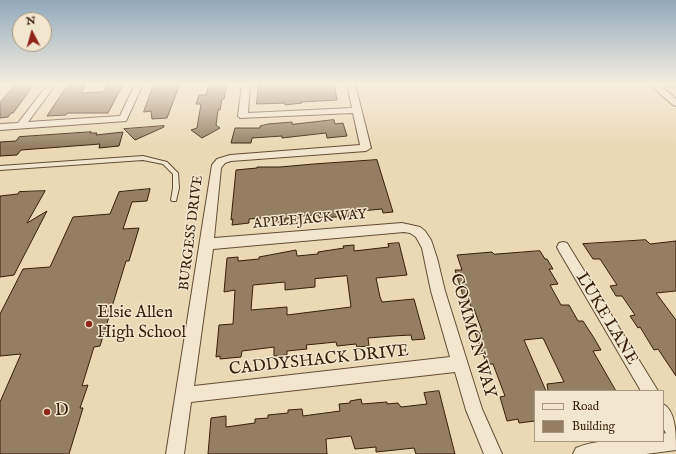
<!DOCTYPE html>
<html>
<head>
<meta charset="utf-8">
<style>
  body { margin:0 }
  #map { position:relative; width:676px; height:454px; overflow:hidden; background:#ebd9b5; font-family:"IM FELL English",serif }
  canvas { display:block }
  .legend { position:absolute; left:534px; top:390px; width:130px; height:52px; box-sizing:border-box; background:#f2e6cf; border:1px solid #a8967f; margin:0; padding:5px 7px; list-style:none; font-size:12px; color:#381d08 }
  .legend li { display:flex; align-items:center; gap:8px; height:20px }
  .legend b { width:20px; border:1px solid #a8967f }
  .north { position:absolute; left:12px; top:12px; width:40px; height:40px; box-sizing:border-box; background:#f2e6cf; border:1px solid #a8967f; border-radius:50%; rotate:354deg; font-size:11px; font-weight:700; line-height:16px; text-align:center; color:#381d08 }
  .north::after { content:''; display:block; margin:auto; width:14px; height:18px; background:#8f2418; clip-path:polygon(50% 0,100% 100%,50% 72%,0 100%) }
</style>
</head>
<body>
<div id="map">
<canvas width="676" height="454"></canvas>
<ul class="legend">
<li><b style="height:5px;background:#f2e6cf"></b>Road</li>
<li><b style="height:11px;background:#957f62"></b>Building</li>
</ul>
<div class="north">N</div>
</div>
<script>
const ctx = document.querySelector('canvas').getContext('2d');
ctx.lineJoin = 'round';
function fill(path, color) { ctx.fillStyle = color; ctx.fill(path, 'evenodd'); }
function strokePath(path, color, width, dash) { ctx.strokeStyle = color; ctx.lineWidth = width; ctx.lineCap = dash ? 'butt' : 'round'; ctx.setLineDash(dash || []); ctx.stroke(path); }
function write(font, color, halo, rows, align = 'center') {
  ctx.font = font + ' "IM FELL English",serif'; ctx.lineWidth = 3; ctx.setLineDash([]); ctx.textBaseline = 'middle'; ctx.strokeStyle = halo; ctx.fillStyle = color; for (const [text, x, y, turn = 0] of rows) {
    ctx.save(); ctx.translate(x, y); ctx.rotate((+turn || 0) * Math.PI / 180); ctx.textAlign = isNaN(turn) ? turn : align; if (halo) ctx.strokeText(text, 0, 0); ctx.fillText(text, 0, 0); ctx.restore();
  }
}
const building = new Path2D(`
  M 16,84 L 30,84 L 28,86 L 33,86 L 13,113 L 11,113 L 8,117 L 0,118 L 0,103 Z
  M 86,84 L 81,93 L 103,92 L 108,84 L 123,84 L 108,113 L 67,113 L 66,115 L 47,116 L 65,89 L 69,85 Z
  M 154,84 L 175,84 L 175,86 L 179,86 L 167,118 L 152,119 L 151,111 L 144,112 Z
  M 209,84 L 226,84 L 226,87 L 224,99 L 222,99 L 220,110 L 218,110 L 216,125 L 220,128 L 202,138 L 191,130 L 197,128 L 201,104 L 196,104 L 199,95 L 206,95 Z
  M 259,84 L 334,84 L 337,100 L 301,102 L 302,103 L 285,105 L 285,103 L 257,104 Z
  M 334,120 L 335,124 L 343,123 L 347,136 L 327,138 L 326,133 L 282,138 L 282,136 L 252,138 L 251,143 L 231,143 L 235,128 L 260,128 L 260,126 L 268,124 L 292,122 L 292,124 Z
  M 164,126 L 164,127 L 135,140 L 124,129 Z
  M 91,132 L 90,133 L 97,133 L 96,135 L 123,132 L 119,146 L 99,148 L 100,144 L 21,150 L 17,155 L 0,156 L 0,142 L 16,141 L 19,137 Z
  M 377,160 L 393,212 L 383,213 L 382,209 L 350,212 L 351,216 L 319,218 L 319,215 L 300,216 L 300,218 L 285,219 L 285,222 L 274,222 L 274,217 L 249,219 L 249,223 L 232,225 L 233,219 L 231,220 L 236,170 L 257,168 L 257,167 L 280,167 L 314,164 Z
  M 150,189 L 147,201 L 132,202 L 123,229 L 139,228 L 129,261 L 126,261 L 100,346 L 94,347 L 82,386 L 88,385 L 80,408 L 83,408 L 69,454 L 0,454 L 0,402 L 21,354 L 0,356 L 0,314 L 23,269 L 50,267 L 73,217 L 110,214 L 119,192 Z
  M 45,191 L 27,223 L 47,211 L 14,275 L 0,277 L 0,196 L 18,194 L 19,192 Z
  M 646,240 L 650,244 L 676,241 L 676,291 L 656,293 L 676,320 L 676,376 L 658,349 L 654,350 L 640,327 L 638,328 L 630,316 L 635,315 L 622,296 L 616,296 L 610,286 L 617,285 L 600,259 L 593,259 L 583,244 Z
  M 399,243 L 407,275 L 376,278 L 380,297 L 382,302 L 414,299 L 425,339 L 412,340 L 411,335 L 393,336 L 368,338 L 369,346 L 357,347 L 356,344 L 337,346 L 336,342 L 306,345 L 307,349 L 287,351 L 287,355 L 274,356 L 274,347 L 242,351 L 241,357 L 220,359 L 220,356 L 216,357 L 219,325 L 233,324 L 235,290 L 224,292 L 227,258 L 238,257 L 238,261 L 259,259 L 259,257 L 296,250 L 297,256 L 318,254 L 318,252 L 344,248 L 343,246 L 354,245 L 354,251 L 389,247 L 388,244 ZM 347,276 L 351,307 L 287,315 L 287,307 L 251,310 L 253,285 L 285,282 L 285,290 L 315,287 L 315,279 Z
  M 540,251 L 545,259 L 547,259 L 553,269 L 549,269 L 558,284 L 550,285 L 561,305 L 569,305 L 578,321 L 583,321 L 594,338 L 601,350 L 593,351 L 616,391 L 548,391 L 547,384 L 564,382 L 543,338 L 524,340 L 546,391 L 535,391 L 535,421 L 519,423 L 518,419 L 507,421 L 500,397 L 505,396 L 493,364 L 487,364 L 479,345 L 475,332 L 482,331 L 474,309 L 472,309 L 468,299 L 464,299 L 455,270 L 462,270 L 457,255 L 492,252 L 494,254 Z
  M 439,391 L 455,454 L 416,454 L 414,448 L 376,452 L 376,447 L 355,449 L 351,436 L 326,439 L 327,454 L 208,454 L 211,418 L 226,416 L 226,427 L 255,423 L 255,419 L 268,418 L 268,415 L 288,413 L 288,410 L 302,409 L 303,416 L 340,411 L 339,404 L 350,403 L 350,401 L 361,399 L 362,404 L 387,402 L 387,404 L 398,403 L 401,407 L 427,404 L 424,393 Z`);
const service = new Path2D(`
  M 143,156 L 167,162 L 178,173 L 179,188 L 176,201 L 172,201 L 171,200 L 173,188 L 173,174 L 163,164 L 143,160 L 0,170 L 0,166 Z`);
const minor = new Path2D(`
  M 48,84 L 56,84 L 28,122 L 120,116 L 135,84 L 143,84 L 126,121 L 0,130 L 0,124 L 18,123 Z
  M 242,84 L 250,84 L 248,113 L 352,108 L 347,84 L 355,84 L 371,148 L 366,151 L 231,161 L 225,163 L 221,168 L 214,238 L 402,223 L 420,227 L 425,231 L 431,240 L 437,258 L 445,291 L 482,409 L 502,454 L 484,454 L 466,410 L 455,372 L 191,402 L 184,454 L 166,454 L 212,165 L 217,159 L 230,155 L 360,145 L 353,113 L 240,118 L 238,116 ZM 404,232 L 410,233 L 416,237 L 422,248 L 431,291 L 450,357 L 194,386 L 213,249 Z
  M 649,84 L 676,84 L 676,86 L 662,87 L 676,99 L 676,106 L 673,105 Z
  M 563,242 L 567,243 L 658,391 L 641,391 L 559,251 L 557,247 L 559,243 Z
  M 663,404 C 676,411 676,434 676,450 L 646,454 L 573,454 L 576,448 C 602,437 635,441 663,441 L 663,434 L 666,433 L 663,428 Z`);
const markers = [
  [89,324,4,"#8f2418"],
  [47,412,4,"#8f2418"]
];
const streetNames = [
  ["APPLEJACK WAY",310,220,-5],
  ["BURGESS DRIVE",192,233,-83]
];
const nearPoinames = [
  ["Elsie Allen",97,314],
  ["High School",97,334],
  ["D",55,412]
];
const nearStreetnames = [
  ["LUKE LANE",606,319,59],
  ["COMMON WAY",472,336,74],
  ["CADDYSHACK DRIVE",319,361,-6]
];
fill(building, '#957f62');
strokePath(building, '#381d08', 1);
strokePath(service, '#654c33', 2);
strokePath(minor, '#654c33', 2);
fill(service, '#f2e6cf');
fill(minor, '#f2e6cf');
const sky = ctx.createLinearGradient(0, 0, 0, 147);
sky.addColorStop(0, '#91a9bc');
sky.addColorStop(0.57, '#f6eede');
sky.addColorStop(1, '#f6eede00');
ctx.fillStyle = sky;
ctx.fillRect(0, 0, 676, 147);
for (const [x, y, r, color] of markers) { const dot = new Path2D(); dot.arc(x, y, r, 0, 2 * Math.PI); ctx.fillStyle = color; ctx.fill(dot); strokePath(dot, '#f2e6cf', 1.5); }
write('14px', '#381d08', '#f2e6cf', streetNames);
write('17px', '#381d08', '#f2e6cf', nearPoinames, 'left');
write('17px', '#381d08', '#f2e6cf', nearStreetnames);
</script>
</body>
</html>
